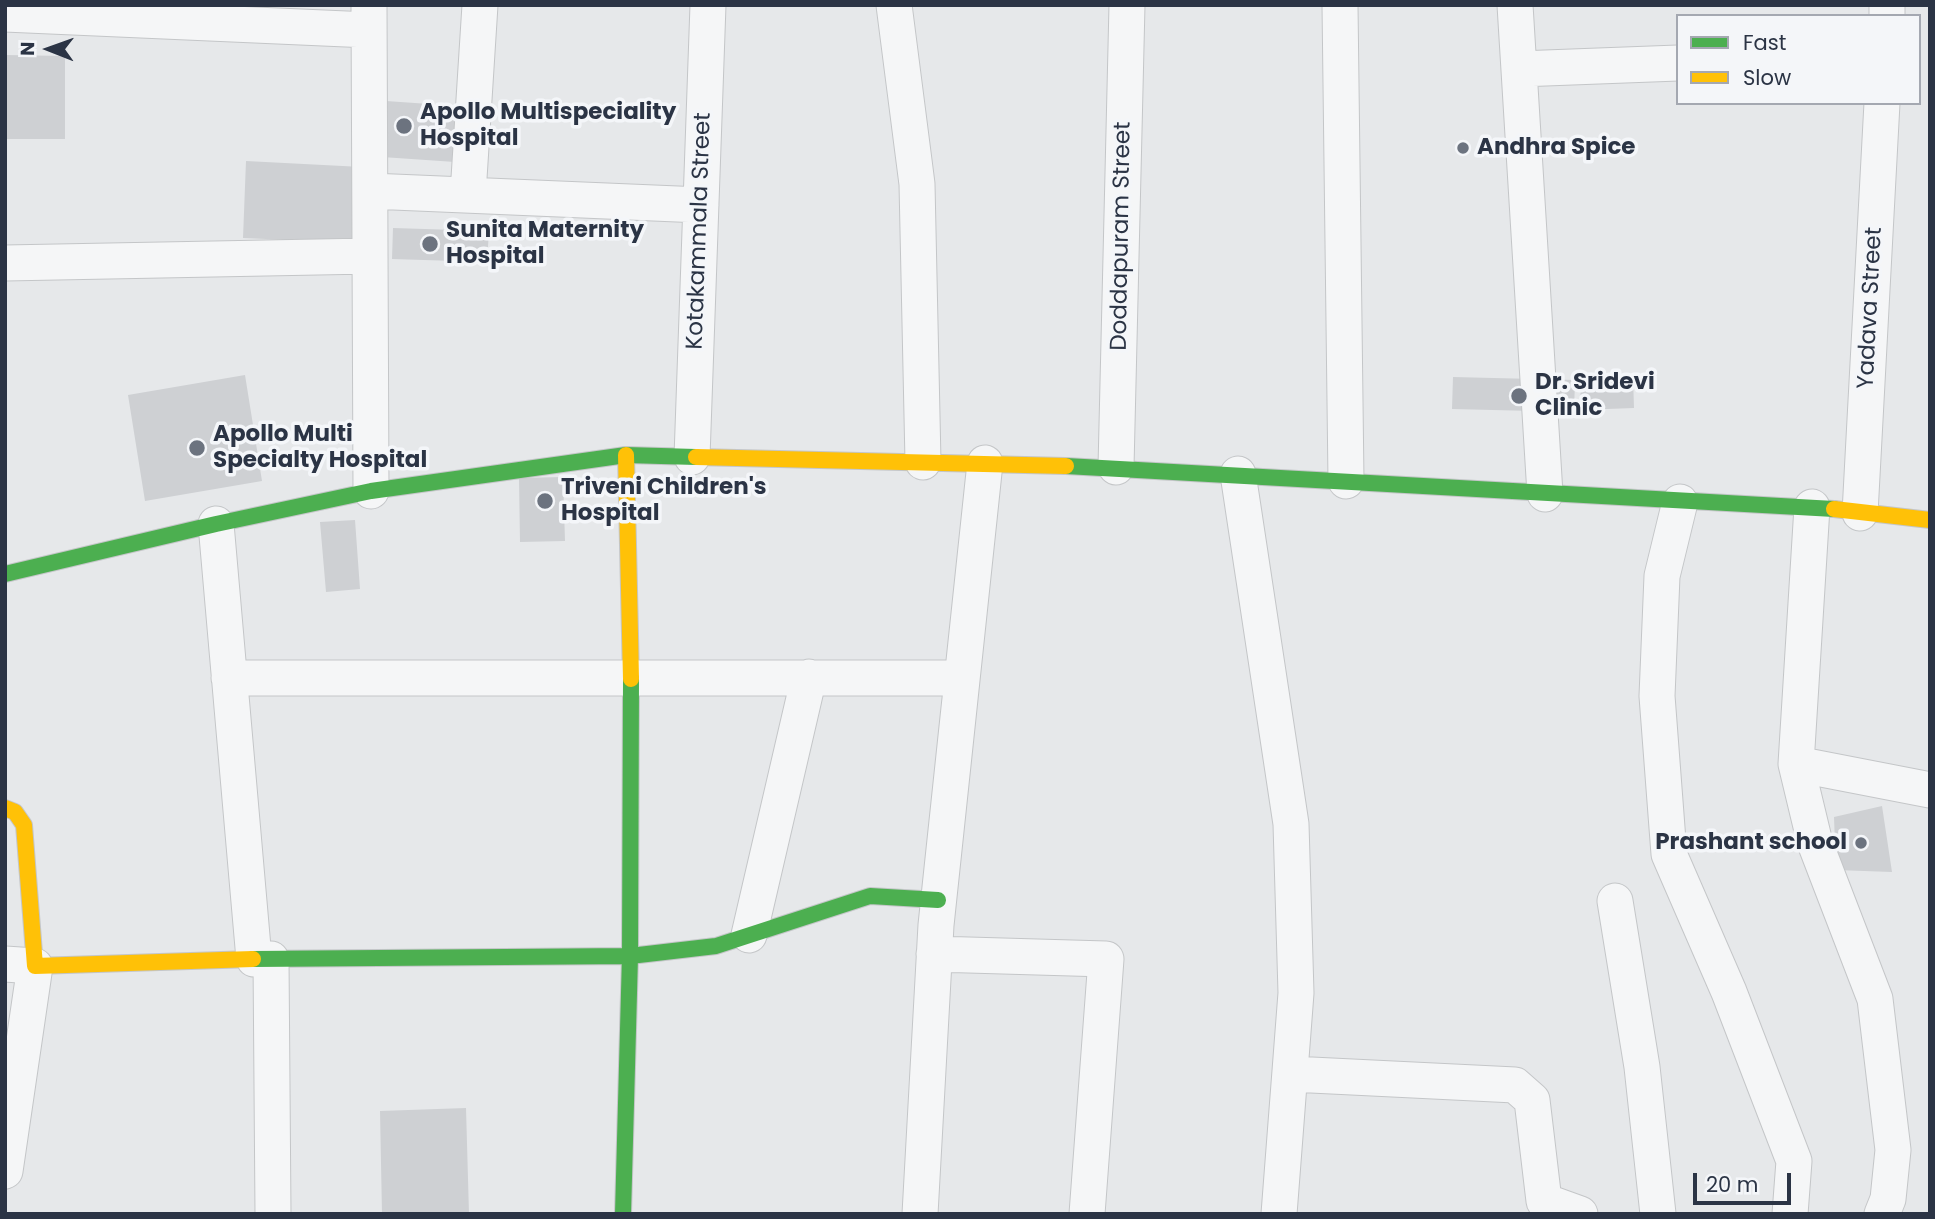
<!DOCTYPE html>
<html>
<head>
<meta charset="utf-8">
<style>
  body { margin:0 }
  #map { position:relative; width:1935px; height:1219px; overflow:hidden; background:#e6e8ea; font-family:Poppins,sans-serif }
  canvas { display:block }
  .frame { position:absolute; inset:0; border:7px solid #2b3445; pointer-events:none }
  .legend { position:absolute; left:1676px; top:14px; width:245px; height:91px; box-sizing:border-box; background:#f4f6f9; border:2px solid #a4a8b1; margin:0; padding:9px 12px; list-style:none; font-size:21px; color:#2b3445 }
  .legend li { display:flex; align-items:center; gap:14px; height:35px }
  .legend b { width:35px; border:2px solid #a4a8b1 }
  .north { position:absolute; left:14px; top:14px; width:70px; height:70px; -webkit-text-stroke:5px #f4f6f9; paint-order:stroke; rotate:271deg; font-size:19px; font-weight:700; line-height:28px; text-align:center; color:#2b3445 }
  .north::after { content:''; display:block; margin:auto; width:24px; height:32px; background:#2b3445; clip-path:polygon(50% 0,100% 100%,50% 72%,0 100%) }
  .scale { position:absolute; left:1693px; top:1173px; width:98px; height:32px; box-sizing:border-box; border:4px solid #2b3445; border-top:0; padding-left:9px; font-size:21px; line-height:24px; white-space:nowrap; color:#2b3445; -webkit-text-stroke:5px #f4f6f9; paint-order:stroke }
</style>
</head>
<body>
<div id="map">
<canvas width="1935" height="1219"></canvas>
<div class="frame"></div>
<ul class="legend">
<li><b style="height:9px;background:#4caf50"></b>Fast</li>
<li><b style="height:9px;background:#ffc107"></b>Slow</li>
</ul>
<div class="north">N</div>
<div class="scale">20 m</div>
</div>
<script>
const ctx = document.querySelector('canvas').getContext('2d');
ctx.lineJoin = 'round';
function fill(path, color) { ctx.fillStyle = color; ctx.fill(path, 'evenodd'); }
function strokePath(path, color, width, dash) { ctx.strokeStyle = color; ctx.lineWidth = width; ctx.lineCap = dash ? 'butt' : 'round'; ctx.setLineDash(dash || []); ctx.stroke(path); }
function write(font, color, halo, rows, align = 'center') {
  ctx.font = font + ' Poppins,sans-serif'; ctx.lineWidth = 7; ctx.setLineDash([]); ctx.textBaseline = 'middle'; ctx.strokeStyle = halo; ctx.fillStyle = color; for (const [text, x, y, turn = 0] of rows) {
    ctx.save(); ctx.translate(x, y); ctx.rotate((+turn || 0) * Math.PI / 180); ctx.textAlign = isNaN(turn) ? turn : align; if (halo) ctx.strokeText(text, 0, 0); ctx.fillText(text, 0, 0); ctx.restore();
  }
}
const building = new Path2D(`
  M 5,55 L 65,56 L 65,139 L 5,139 Z
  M 386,101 L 458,106 L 455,162 L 382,157 Z
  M 246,161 L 362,167 L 358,243 L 243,238 Z
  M 393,228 L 489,231 L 487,262 L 392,259 Z
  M 245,375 L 262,481 L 145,501 L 128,395 Z
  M 1453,377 L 1575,380 L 1574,412 L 1452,409 Z
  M 1633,377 L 1634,408 L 1581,410 L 1580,378 Z
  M 563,477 L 565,541 L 520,542 L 519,478 Z
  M 355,520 L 360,589 L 326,592 L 320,522 Z
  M 1882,806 L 1892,872 L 1836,870 L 1834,817 Z
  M 466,1108 L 469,1214 L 382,1214 L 380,1111 Z`);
const street = new Path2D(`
  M 369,5 L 371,491
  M 894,5 L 917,184 L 923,462
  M 1340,5 L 1346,481
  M 1515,5 L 1545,494
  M 5,14 L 369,30
  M 1887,16 L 1887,5
  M 1519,69 L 1678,63
  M 370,191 L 701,205
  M 468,194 L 480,5
  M 5,263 L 370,256
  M 692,457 L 708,5
  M 1116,467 L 1127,5
  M 1238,474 L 1291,824 L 1296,993 L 1279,1214
  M 1680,502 L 1662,576 L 1657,696 L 1669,854 L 1729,992 L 1794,1161 L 1790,1214
  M 1812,507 L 1796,764 L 1815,843 L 1875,999 L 1893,1150 L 1888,1199 L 1882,1214
  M 1860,513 L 1882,103
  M 216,524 L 254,959
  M 229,678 L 962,678
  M 1796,764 L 1930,790
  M 1615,901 L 1642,1067 L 1658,1214
  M 749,935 L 809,677
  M 934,954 L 1106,959 L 1087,1214
  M 271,959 L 273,1214
  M 5,964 L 35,966 L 5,1171
  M 1291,1074 L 1515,1085 L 1532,1100 L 1544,1201 L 1580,1214
  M 920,1214 L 936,925 L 985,463`);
const fast = new Path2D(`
  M 1066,466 L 1834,509
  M 5,574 L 216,524 L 371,491 L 626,455 L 696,457
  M 253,959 L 630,956 L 716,946 L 870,896 L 938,900
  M 623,1214 L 630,956 L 631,679`);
const slow = new Path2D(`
  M 626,455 L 631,679
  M 696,457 L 1066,466
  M 1834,509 L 1930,520
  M 5,808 L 15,812 L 24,825 L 35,966 L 253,959`);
const markers = [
  [404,126,9,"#6c737f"],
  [1463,148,7,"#6c737f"],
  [430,244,9,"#6c737f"],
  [1519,396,9,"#6c737f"],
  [197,448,9,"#6c737f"],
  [545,501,9,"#6c737f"],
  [1861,843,7,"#6c737f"]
];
const poiNames = [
  ["Apollo Multispeciality",420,113],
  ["Hospital",420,139],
  ["Andhra Spice",1477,148],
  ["Sunita Maternity",446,231],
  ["Hospital",446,257],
  ["Dr. Sridevi",1535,383],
  ["Clinic",1535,409],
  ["Apollo Multi",213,435],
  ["Specialty Hospital",213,461],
  ["Triveni Children's",561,488],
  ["Hospital",561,514],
  ["Prashant school",1847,843,"right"]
];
const streetNames = [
  ["Kotakammala Street",700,231,-88],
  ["Doddapuram Street",1122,236,-89],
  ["Yadava Street",1871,308,-87]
];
fill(building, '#ced0d3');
strokePath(street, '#c4c6c8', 37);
strokePath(fast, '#c4c6c8', 18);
strokePath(slow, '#c4c6c8', 18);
strokePath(street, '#f5f6f7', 35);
strokePath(fast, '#4caf50', 16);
strokePath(slow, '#ffc107', 16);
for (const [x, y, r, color] of markers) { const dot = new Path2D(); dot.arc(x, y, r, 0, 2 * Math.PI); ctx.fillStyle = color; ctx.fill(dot); strokePath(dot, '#f4f6f9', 2.5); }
write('bold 23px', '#2b3445', '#f4f6f9', poiNames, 'left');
write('23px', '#2b3445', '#f4f6f9', streetNames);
</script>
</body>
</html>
